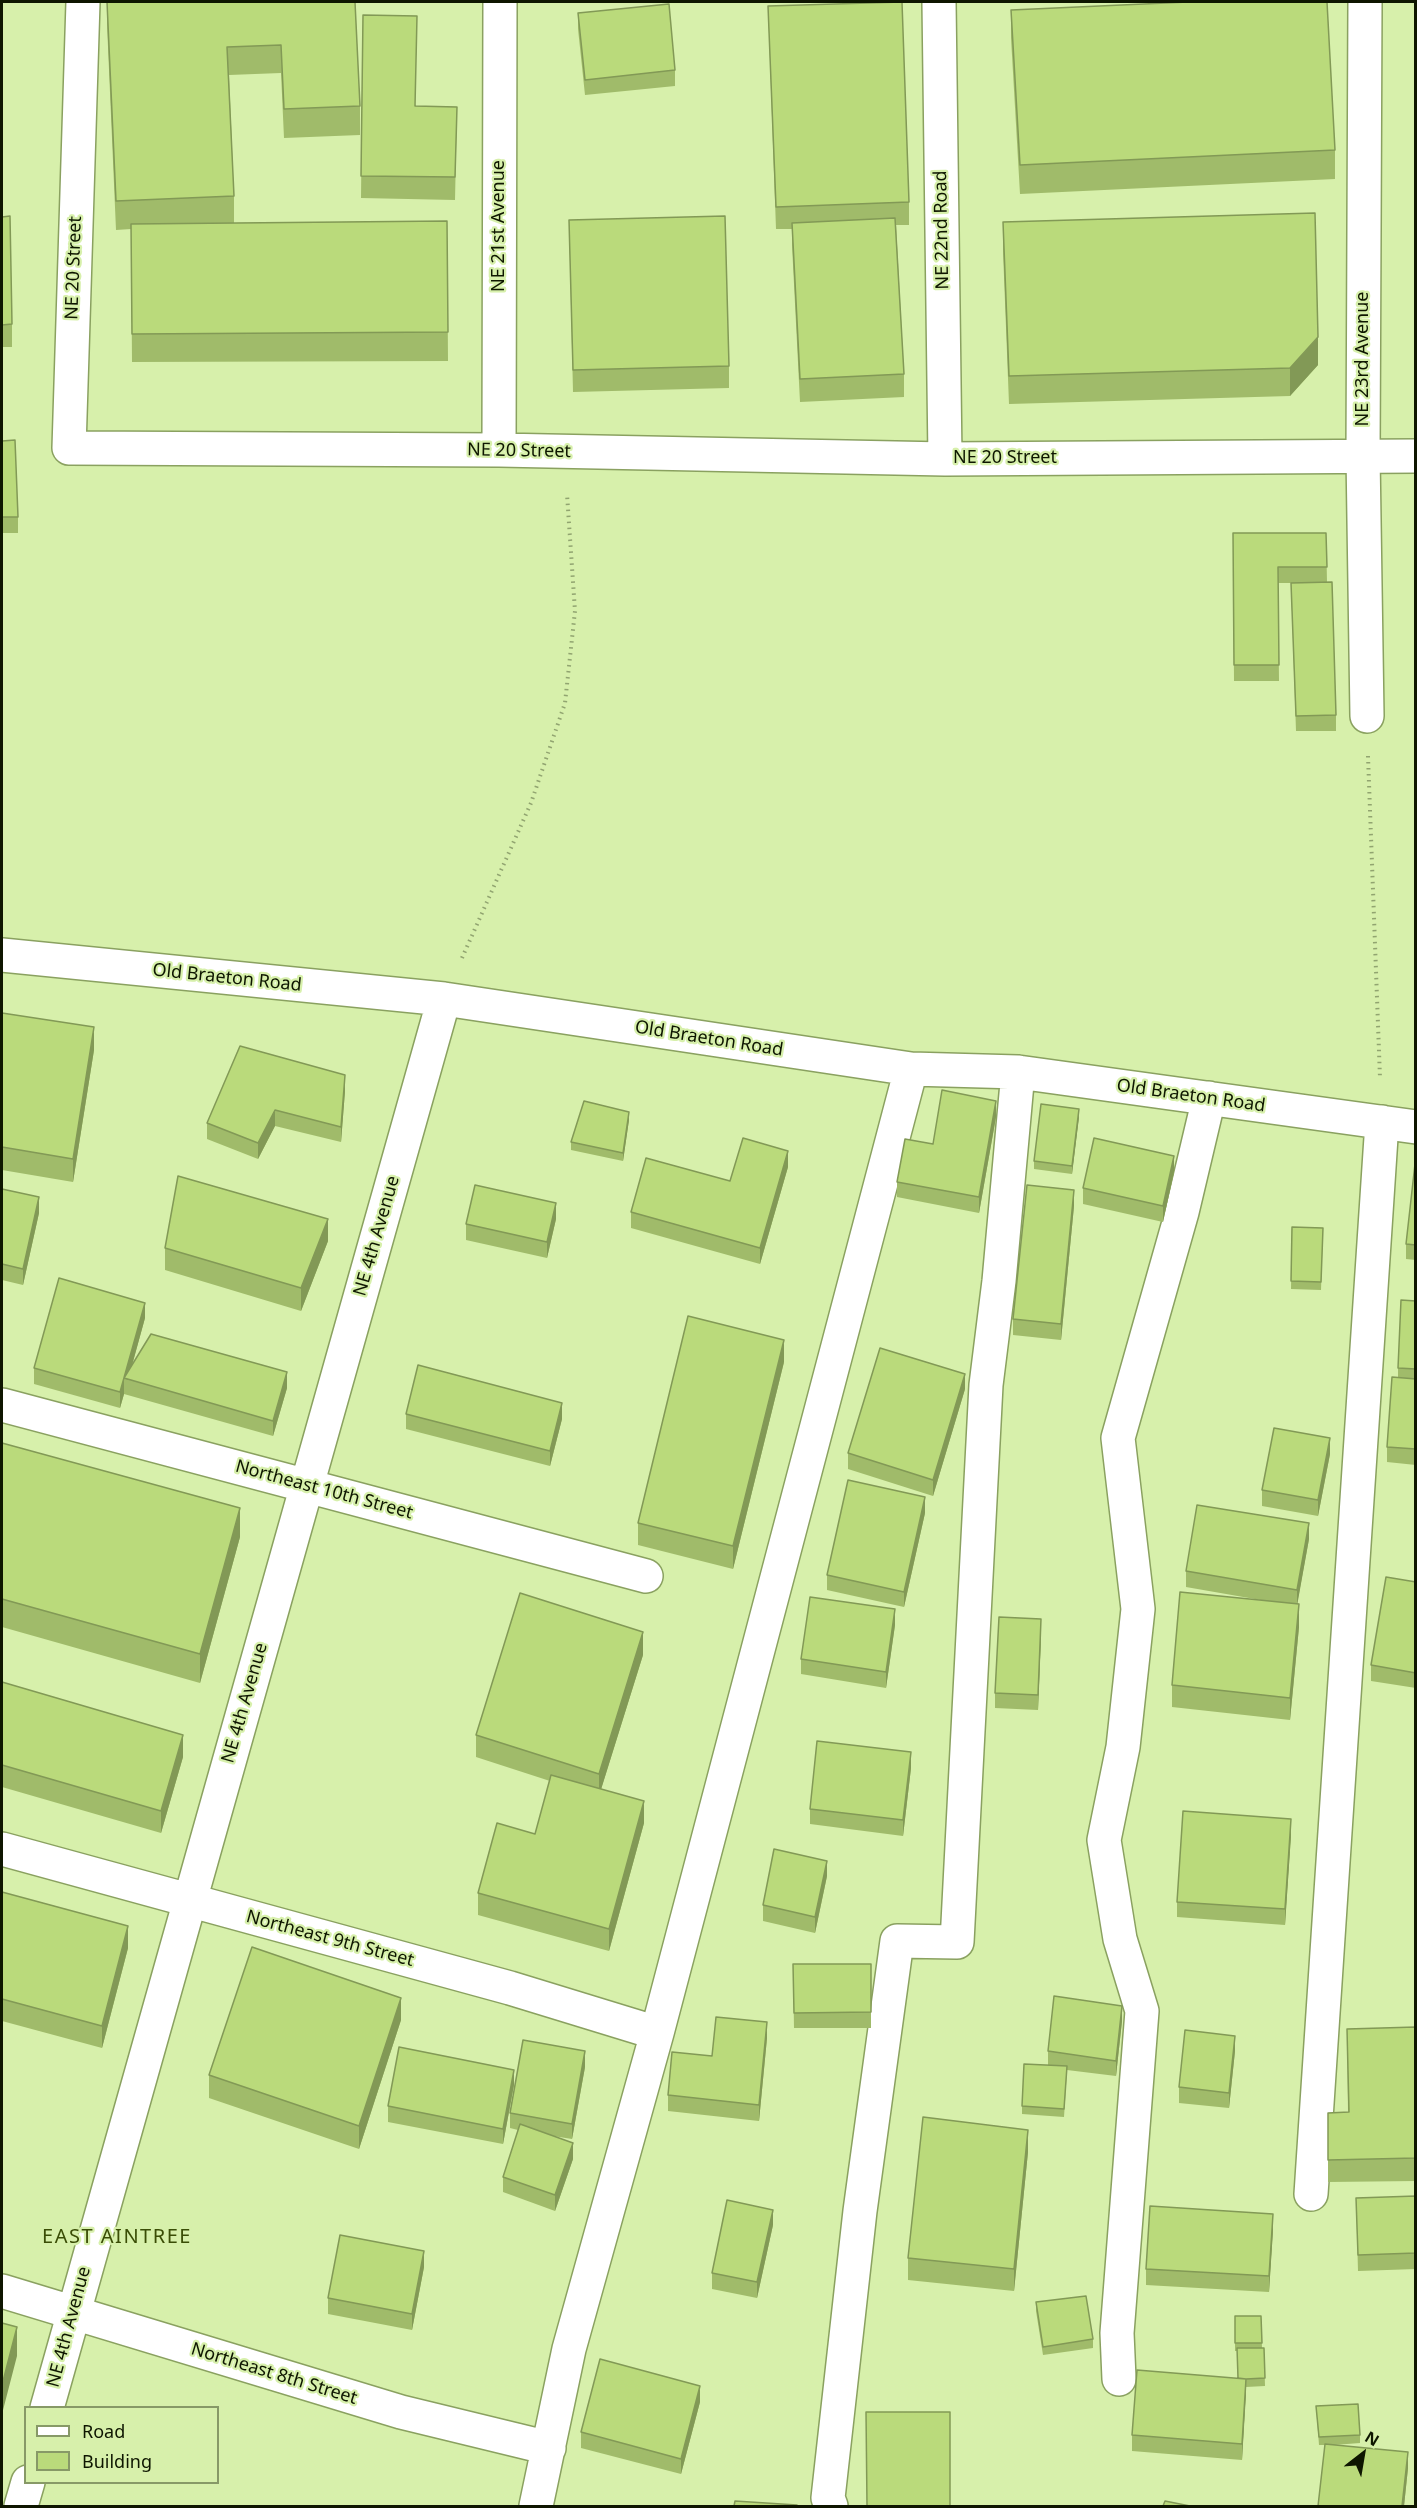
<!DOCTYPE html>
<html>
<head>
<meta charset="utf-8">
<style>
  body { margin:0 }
  #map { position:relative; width:1417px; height:2508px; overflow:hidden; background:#d7f0ab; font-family:"Noto Sans",sans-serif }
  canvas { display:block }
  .frame { position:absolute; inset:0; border:3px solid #0e1600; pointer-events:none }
  .legend { position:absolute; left:24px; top:2406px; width:195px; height:78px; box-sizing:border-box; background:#d7f0ab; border:2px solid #879967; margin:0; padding:8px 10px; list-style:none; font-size:18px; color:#0e1600 }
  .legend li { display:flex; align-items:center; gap:12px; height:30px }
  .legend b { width:30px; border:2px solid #879967 }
  .north { position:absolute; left:1333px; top:2424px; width:60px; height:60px; -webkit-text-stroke:4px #d7f0ab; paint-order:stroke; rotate:31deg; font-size:16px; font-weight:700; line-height:24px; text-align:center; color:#0e1600 }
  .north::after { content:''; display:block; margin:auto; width:21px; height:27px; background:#0e1600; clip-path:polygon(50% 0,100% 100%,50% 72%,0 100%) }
</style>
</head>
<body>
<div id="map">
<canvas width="1417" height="2508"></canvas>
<div class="frame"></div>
<ul class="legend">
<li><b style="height:8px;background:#fff"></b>Road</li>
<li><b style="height:16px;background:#bada7b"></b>Building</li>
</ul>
<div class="north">N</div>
</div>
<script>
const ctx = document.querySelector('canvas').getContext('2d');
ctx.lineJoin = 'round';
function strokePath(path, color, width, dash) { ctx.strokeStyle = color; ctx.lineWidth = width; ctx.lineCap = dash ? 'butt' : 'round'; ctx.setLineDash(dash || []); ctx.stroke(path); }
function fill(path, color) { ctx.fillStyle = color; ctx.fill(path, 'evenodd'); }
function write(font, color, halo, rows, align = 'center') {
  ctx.font = font + ' "Noto Sans",sans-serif'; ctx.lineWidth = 4.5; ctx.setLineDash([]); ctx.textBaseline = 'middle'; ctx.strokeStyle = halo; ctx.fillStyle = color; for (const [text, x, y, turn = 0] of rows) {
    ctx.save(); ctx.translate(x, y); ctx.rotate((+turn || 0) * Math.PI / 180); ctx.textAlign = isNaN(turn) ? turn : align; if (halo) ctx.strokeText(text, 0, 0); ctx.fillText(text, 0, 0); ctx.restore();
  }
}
const path = new Path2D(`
  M 1368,756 L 1380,1078
  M 462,958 L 531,803 L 565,703 L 575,611 L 567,494`);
const minor = new Path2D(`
  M 83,2 L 69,448 L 499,450 L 945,459 L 1416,456
  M 939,2 L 945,459
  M 1365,2 L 1363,455 L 1367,716
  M 499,450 L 500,2
  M 2,955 L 444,999 L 911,1069 L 1018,1072 L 1416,1127
  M 2,1405 L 646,1576
  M 2,1849 L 510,1988 L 657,2033
  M 1311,2194 L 1382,1122
  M 2,2291 L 401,2412 L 549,2448
  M 1119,2379 L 1117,2333 L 1142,2011 L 1120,1939 L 1104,1840 L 1123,1747 L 1138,1609 L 1118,1438 L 1182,1212 L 1209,1098
  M 47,2408 L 444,999
  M 21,2506 L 28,2482
  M 536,2506 L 569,2349 L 657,2033 L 911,1069
  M 831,2506 L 828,2498 L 860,2211 L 897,1941 L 957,1942 L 986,1385 L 999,1281 L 1018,1072`);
const wall = new Path2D(`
  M 107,2 L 355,2 L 360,106 L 360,135 L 284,138 L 281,73 L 229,75 L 234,196 L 234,223 L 447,221 L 448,361 L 132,362 L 131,229 L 116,230 L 107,24 Z
  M 768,6 L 909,202 L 909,225 L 896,225 L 904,374 L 904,397 L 800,402 L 792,245 L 792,229 L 776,229 Z
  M 1011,10 L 1335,150 L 1335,179 L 1020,194 L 1011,38 Z
  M 578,13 L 675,70 L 675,86 L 585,95 L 578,29 Z
  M 363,15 L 416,106 L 457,107 L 455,200 L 361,198 Z
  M 2,217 L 12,324 L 12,347 L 2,347 Z
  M 569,220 L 729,366 L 729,388 L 573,392 Z
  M 1003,222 L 1318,365 L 1290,396 L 1009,404 L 1003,251 Z
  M 2,441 L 18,517 L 18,533 L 2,533 Z
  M 1233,533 L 1326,533 L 1327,582 L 1336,715 L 1336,731 L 1296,731 L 1291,583 L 1278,583 L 1279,681 L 1234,681 Z
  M 2,1013 L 94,1050 L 73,1182 L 2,1170 Z
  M 345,1091 L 341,1142 L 275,1126 L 258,1159 L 207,1139 L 207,1123 Z
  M 996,1117 L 979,1213 L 897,1197 L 897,1182 L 933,1144 Z
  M 1079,1117 L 1072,1174 L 1034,1169 L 1034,1161 Z
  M 629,1120 L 623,1161 L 571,1150 L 571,1142 Z
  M 1416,1155 L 1416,1260 L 1406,1259 L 1406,1244 Z
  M 788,1167 L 760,1264 L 631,1228 L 631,1212 Z
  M 1174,1172 L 1163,1222 L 1083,1204 L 1083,1188 Z
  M 2,1189 L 39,1213 L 23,1285 L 2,1280 Z
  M 1074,1206 L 1061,1340 L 1013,1335 L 1013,1319 Z
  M 556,1219 L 547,1258 L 466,1240 L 466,1224 Z
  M 1292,1227 L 1323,1228 L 1321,1290 L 1291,1289 Z
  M 328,1241 L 301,1311 L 165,1270 L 165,1248 Z
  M 1416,1301 L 1416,1465 L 1387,1462 L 1387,1447 L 1398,1378 L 1398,1368 Z
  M 145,1318 L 132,1365 L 287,1388 L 273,1436 L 124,1394 L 120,1408 L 34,1384 L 34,1368 Z
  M 784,1362 L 733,1569 L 638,1545 L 638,1523 Z
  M 965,1389 L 933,1496 L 848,1469 L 848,1453 Z
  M 406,1414 L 562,1419 L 550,1466 L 406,1429 Z
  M 2,1443 L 240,1537 L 200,1683 L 2,1627 Z
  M 1330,1454 L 1318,1516 L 1262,1506 L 1262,1490 Z
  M 925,1513 L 904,1607 L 827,1590 L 827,1575 Z
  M 1309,1539 L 1297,1604 L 1299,1627 L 1290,1720 L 1172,1707 L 1172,1685 L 1272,1602 L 1186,1587 L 1186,1571 Z
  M 1416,1582 L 1416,1688 L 1371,1681 L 1371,1665 Z
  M 895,1625 L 886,1688 L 801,1674 L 801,1659 Z
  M 1041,1635 L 1038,1710 L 995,1708 L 995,1693 Z
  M 643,1655 L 601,1789 L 644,1823 L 609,1951 L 478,1915 L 478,1893 L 535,1834 L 550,1781 L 476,1757 L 476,1735 Z
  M 2,1682 L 183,1757 L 161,1833 L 2,1787 Z
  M 911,1768 L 903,1836 L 810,1824 L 810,1809 Z
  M 1291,1835 L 1285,1925 L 1177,1917 L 1177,1902 Z
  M 827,1876 L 815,1933 L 763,1921 L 763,1905 Z
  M 2,1892 L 128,1948 L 102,2048 L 2,2021 Z
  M 793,1964 L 871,1964 L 871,2028 L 794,2028 Z
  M 401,2020 L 359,2149 L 209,2098 L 209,2075 Z
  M 1122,2021 L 1116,2076 L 1067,2070 L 1064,2117 L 1022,2114 L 1022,2106 L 1048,2065 L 1048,2051 Z
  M 1416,2027 L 1416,2181 L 1328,2182 L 1328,2113 L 1348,2112 L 1347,2029 Z
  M 767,2038 L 759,2121 L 668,2111 L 668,2095 L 712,2056 Z
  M 1235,2051 L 1229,2108 L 1179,2103 L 1179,2087 Z
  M 585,2067 L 572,2139 L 553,2136 L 573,2159 L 555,2211 L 503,2192 L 503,2177 L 518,2130 L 510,2128 L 510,2113 Z
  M 514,2085 L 503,2144 L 388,2122 L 388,2106 Z
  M 1028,2152 L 1014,2291 L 908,2280 L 908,2258 Z
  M 1416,2196 L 1416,2269 L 1358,2271 L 1356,2198 Z
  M 773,2225 L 757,2298 L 712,2289 L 712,2273 Z
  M 1273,2230 L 1269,2292 L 1146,2285 L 1146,2269 Z
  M 424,2267 L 412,2330 L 328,2314 L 328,2298 Z
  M 1036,2302 L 1093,2339 L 1093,2348 L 1043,2355 L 1036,2311 Z
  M 1235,2316 L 1261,2316 L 1262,2348 L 1264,2348 L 1265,2386 L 1246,2387 L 1242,2460 L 1132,2451 L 1132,2435 L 1238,2378 L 1237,2351 L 1235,2351 Z
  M 700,2402 L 681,2474 L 581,2448 L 581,2432 Z
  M 1316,2406 L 1360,2435 L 1360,2443 L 1334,2445 L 1408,2468 L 1404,2506 L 1318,2506 L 1325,2445 L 1319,2445 Z`);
const shadedWall = new Path2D(`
  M 1318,337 L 1318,365 L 1290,396 L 1290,368 Z
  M 94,1027 L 94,1050 L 73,1182 L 73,1159 Z
  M 345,1075 L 345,1091 L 341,1142 L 341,1127 Z
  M 996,1101 L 996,1117 L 979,1213 L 979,1197 Z
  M 1079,1109 L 1079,1117 L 1072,1174 L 1072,1166 Z
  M 275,1110 L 275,1126 L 258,1159 L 258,1143 Z
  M 629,1112 L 629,1120 L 623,1161 L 623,1153 Z
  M 788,1151 L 788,1167 L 760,1264 L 760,1248 Z
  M 1174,1156 L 1174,1172 L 1163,1222 L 1163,1206 Z
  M 1074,1190 L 1074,1206 L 1061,1340 L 1061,1324 Z
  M 39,1197 L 39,1213 L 23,1285 L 23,1269 Z
  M 556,1203 L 556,1219 L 547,1258 L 547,1242 Z
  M 328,1219 L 328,1241 L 301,1311 L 301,1288 Z
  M 145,1303 L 145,1318 L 128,1380 L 124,1378 Z
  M 784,1340 L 784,1362 L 733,1569 L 733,1546 Z
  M 287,1372 L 287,1388 L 273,1436 L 273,1421 Z
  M 965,1374 L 965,1389 L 933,1496 L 933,1480 Z
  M 124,1378 L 124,1394 L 120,1408 L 120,1392 Z
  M 562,1403 L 562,1419 L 550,1466 L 550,1451 Z
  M 1330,1438 L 1330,1454 L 1318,1516 L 1318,1500 Z
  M 925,1497 L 925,1513 L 904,1607 L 904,1592 Z
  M 240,1508 L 240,1537 L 200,1683 L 200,1654 Z
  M 1309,1523 L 1309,1539 L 1297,1606 L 1297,1590 Z
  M 1299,1604 L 1299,1627 L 1290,1720 L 1290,1698 Z
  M 895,1609 L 895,1625 L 886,1688 L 886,1672 Z
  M 1041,1619 L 1041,1635 L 1038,1710 L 1038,1695 Z
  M 643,1632 L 643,1655 L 599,1796 L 599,1774 Z
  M 183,1735 L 183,1757 L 161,1833 L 161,1811 Z
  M 911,1752 L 911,1768 L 903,1836 L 903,1820 Z
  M 644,1801 L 644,1823 L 609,1951 L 609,1929 Z
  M 1291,1819 L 1291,1835 L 1285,1925 L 1285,1909 Z
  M 827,1861 L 827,1876 L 815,1933 L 815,1917 Z
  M 128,1926 L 128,1948 L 102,2048 L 102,2026 Z
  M 401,1998 L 401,2020 L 359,2149 L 359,2126 Z
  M 1122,2006 L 1122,2021 L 1116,2076 L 1116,2061 Z
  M 767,2022 L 767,2038 L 759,2121 L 759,2105 Z
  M 1235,2036 L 1235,2051 L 1229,2108 L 1229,2093 Z
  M 585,2051 L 585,2067 L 572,2139 L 572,2124 Z
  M 514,2070 L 514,2085 L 503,2144 L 503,2129 Z
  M 1028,2130 L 1028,2152 L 1014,2291 L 1014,2269 Z
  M 573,2143 L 573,2159 L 555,2211 L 555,2195 Z
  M 773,2210 L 773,2225 L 757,2298 L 757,2282 Z
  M 1273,2214 L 1273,2230 L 1269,2292 L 1269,2276 Z
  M 424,2251 L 424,2267 L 412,2330 L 412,2314 Z
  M 17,2327 L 17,2356 L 2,2414 L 2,2385 Z
  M 1246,2379 L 1246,2394 L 1242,2460 L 1242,2444 Z
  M 700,2386 L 700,2402 L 681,2474 L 681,2459 Z
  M 1408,2452 L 1408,2468 L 1404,2506 L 1402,2506 Z`);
const building = new Path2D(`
  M 107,2 L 355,2 L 360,106 L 284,109 L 281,45 L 227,47 L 234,196 L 116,201 Z
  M 902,2 L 909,202 L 776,207 L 768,6 Z
  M 1188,2 L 1327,2 L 1335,150 L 1020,165 L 1011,10 Z
  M 669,4 L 675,70 L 585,80 L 578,13 Z
  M 363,15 L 417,16 L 415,106 L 457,107 L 455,177 L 361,176 Z
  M 1315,213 L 1318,337 L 1290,368 L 1009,376 L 1003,222 Z
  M 10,216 L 12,324 L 2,325 L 2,217 Z
  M 725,216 L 729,366 L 573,370 L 569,220 Z
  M 895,218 L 904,374 L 800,379 L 792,223 Z
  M 447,221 L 448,332 L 132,334 L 131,224 Z
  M 15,440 L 18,517 L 2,517 L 2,441 Z
  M 1233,533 L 1326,533 L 1327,567 L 1278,567 L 1279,665 L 1234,665 Z
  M 1332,582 L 1336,715 L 1296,716 L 1291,583 Z
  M 2,1013 L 94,1027 L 73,1159 L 2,1147 Z
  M 240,1046 L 345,1075 L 341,1127 L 275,1110 L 258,1143 L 207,1123 Z
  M 942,1090 L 996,1101 L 979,1197 L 897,1182 L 905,1139 L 933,1144 Z
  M 584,1101 L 629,1112 L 623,1153 L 571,1142 Z
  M 1041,1104 L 1079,1109 L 1072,1166 L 1034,1161 Z
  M 743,1138 L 788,1151 L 760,1248 L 631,1212 L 646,1158 L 730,1181 Z
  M 1094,1138 L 1174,1156 L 1163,1206 L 1083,1188 Z
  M 1416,1155 L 1416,1245 L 1406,1244 Z
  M 178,1176 L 328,1219 L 301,1288 L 165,1248 Z
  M 475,1185 L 556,1203 L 547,1242 L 466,1224 Z
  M 1027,1185 L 1074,1190 L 1061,1324 L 1013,1319 Z
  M 2,1189 L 39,1197 L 23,1269 L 2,1264 Z
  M 1292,1227 L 1323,1228 L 1321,1282 L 1291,1281 Z
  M 59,1278 L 145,1303 L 120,1392 L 34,1368 Z
  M 1401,1300 L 1416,1301 L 1416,1369 L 1398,1368 Z
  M 688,1316 L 784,1340 L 733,1546 L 638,1523 Z
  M 151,1334 L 287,1372 L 273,1421 L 124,1378 Z
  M 880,1348 L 965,1374 L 933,1480 L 848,1453 Z
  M 418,1365 L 562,1403 L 550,1451 L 406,1414 Z
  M 1392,1377 L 1416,1379 L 1416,1449 L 1387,1447 Z
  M 1274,1428 L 1330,1438 L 1318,1500 L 1262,1490 Z
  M 2,1443 L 240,1508 L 200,1654 L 2,1599 Z
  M 848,1480 L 925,1497 L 904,1592 L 827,1575 Z
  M 1197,1505 L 1309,1523 L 1297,1590 L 1186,1571 Z
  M 1386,1577 L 1416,1582 L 1416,1673 L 1371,1665 Z
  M 1180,1592 L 1299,1604 L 1290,1698 L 1172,1685 Z
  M 520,1593 L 643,1632 L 599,1774 L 476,1735 Z
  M 810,1597 L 895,1609 L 886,1672 L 801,1659 Z
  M 999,1617 L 1041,1619 L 1038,1695 L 995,1693 Z
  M 2,1682 L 183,1735 L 161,1811 L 2,1765 Z
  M 817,1741 L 911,1752 L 903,1820 L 810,1809 Z
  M 551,1775 L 644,1801 L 609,1929 L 478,1893 L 497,1823 L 535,1834 Z
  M 1183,1811 L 1291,1819 L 1285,1909 L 1177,1902 Z
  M 774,1849 L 827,1861 L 815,1917 L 763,1905 Z
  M 2,1892 L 128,1926 L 102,2026 L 2,1999 Z
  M 252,1947 L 401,1998 L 359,2126 L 209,2075 Z
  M 793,1964 L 871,1964 L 871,2012 L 794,2013 Z
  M 1054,1996 L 1122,2006 L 1116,2061 L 1048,2051 Z
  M 716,2017 L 767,2022 L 759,2105 L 668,2095 L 672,2052 L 712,2056 Z
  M 1416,2027 L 1416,2158 L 1328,2160 L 1328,2113 L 1349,2112 L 1347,2029 Z
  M 1185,2030 L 1235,2036 L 1229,2093 L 1179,2087 Z
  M 523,2040 L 585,2051 L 572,2124 L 510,2113 Z
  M 399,2047 L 514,2070 L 503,2129 L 388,2106 Z
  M 1024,2064 L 1067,2066 L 1064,2109 L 1022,2106 Z
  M 923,2117 L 1028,2130 L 1014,2269 L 908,2258 Z
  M 520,2124 L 573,2143 L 555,2195 L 503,2177 Z
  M 1416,2196 L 1416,2253 L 1358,2255 L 1356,2198 Z
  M 727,2200 L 773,2210 L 757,2282 L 712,2273 Z
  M 1150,2206 L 1273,2214 L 1269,2276 L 1146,2269 Z
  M 340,2235 L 424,2251 L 412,2314 L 328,2298 Z
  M 1086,2296 L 1093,2339 L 1043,2347 L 1036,2302 Z
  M 1235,2316 L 1261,2316 L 1262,2343 L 1235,2343 Z
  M 2,2323 L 17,2327 L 2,2385 Z
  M 1237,2348 L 1264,2348 L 1265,2378 L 1246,2379 L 1238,2378 Z
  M 600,2359 L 700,2386 L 681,2459 L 581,2432 Z
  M 1137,2370 L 1246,2379 L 1242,2444 L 1132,2435 Z
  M 1358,2404 L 1360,2435 L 1319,2437 L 1316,2406 Z
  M 866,2412 L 950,2412 L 950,2506 L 867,2506 Z
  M 1325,2444 L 1408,2452 L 1402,2506 L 1318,2506 Z
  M 735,2501 L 797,2505 L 797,2506 L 734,2506 Z
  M 1165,2501 L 1190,2506 L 1163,2506 Z`);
const streetNames = [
  ["NE 21st Avenue",499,226,-90],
  ["NE 22nd Road",942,230,-91],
  ["NE 20 Street",74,268,-88],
  ["NE 23rd Avenue",1363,359,-90],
  ["NE 20 Street",519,451,1],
  ["NE 20 Street",1005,458],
  ["Old Braeton Road",227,978,6],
  ["Old Braeton Road",709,1039,9],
  ["Old Braeton Road",1191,1096,8],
  ["NE 4th Avenue",377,1236,-74],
  ["Northeast 10th Street",324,1490,15],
  ["NE 4th Avenue",245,1703,-74],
  ["Northeast 9th Street",330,1939,15],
  ["NE 4th Avenue",69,2327,-75],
  ["Northeast 8th Street",274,2374,17]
];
const neighbourhoodNames = [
  ["EAST AINTREE",117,2237]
];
strokePath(minor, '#8aa160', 36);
strokePath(path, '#91a470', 4, [1.5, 4.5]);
strokePath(minor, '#fff', 33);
fill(wall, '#a0bb6a');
fill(shadedWall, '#829956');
fill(building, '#bada7b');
strokePath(building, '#829956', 1.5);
write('18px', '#0e1600', '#d7f0ab', streetNames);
ctx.letterSpacing = '1.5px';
write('20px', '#3a4d06', '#d7f0ab', neighbourhoodNames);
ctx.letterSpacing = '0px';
</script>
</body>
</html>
